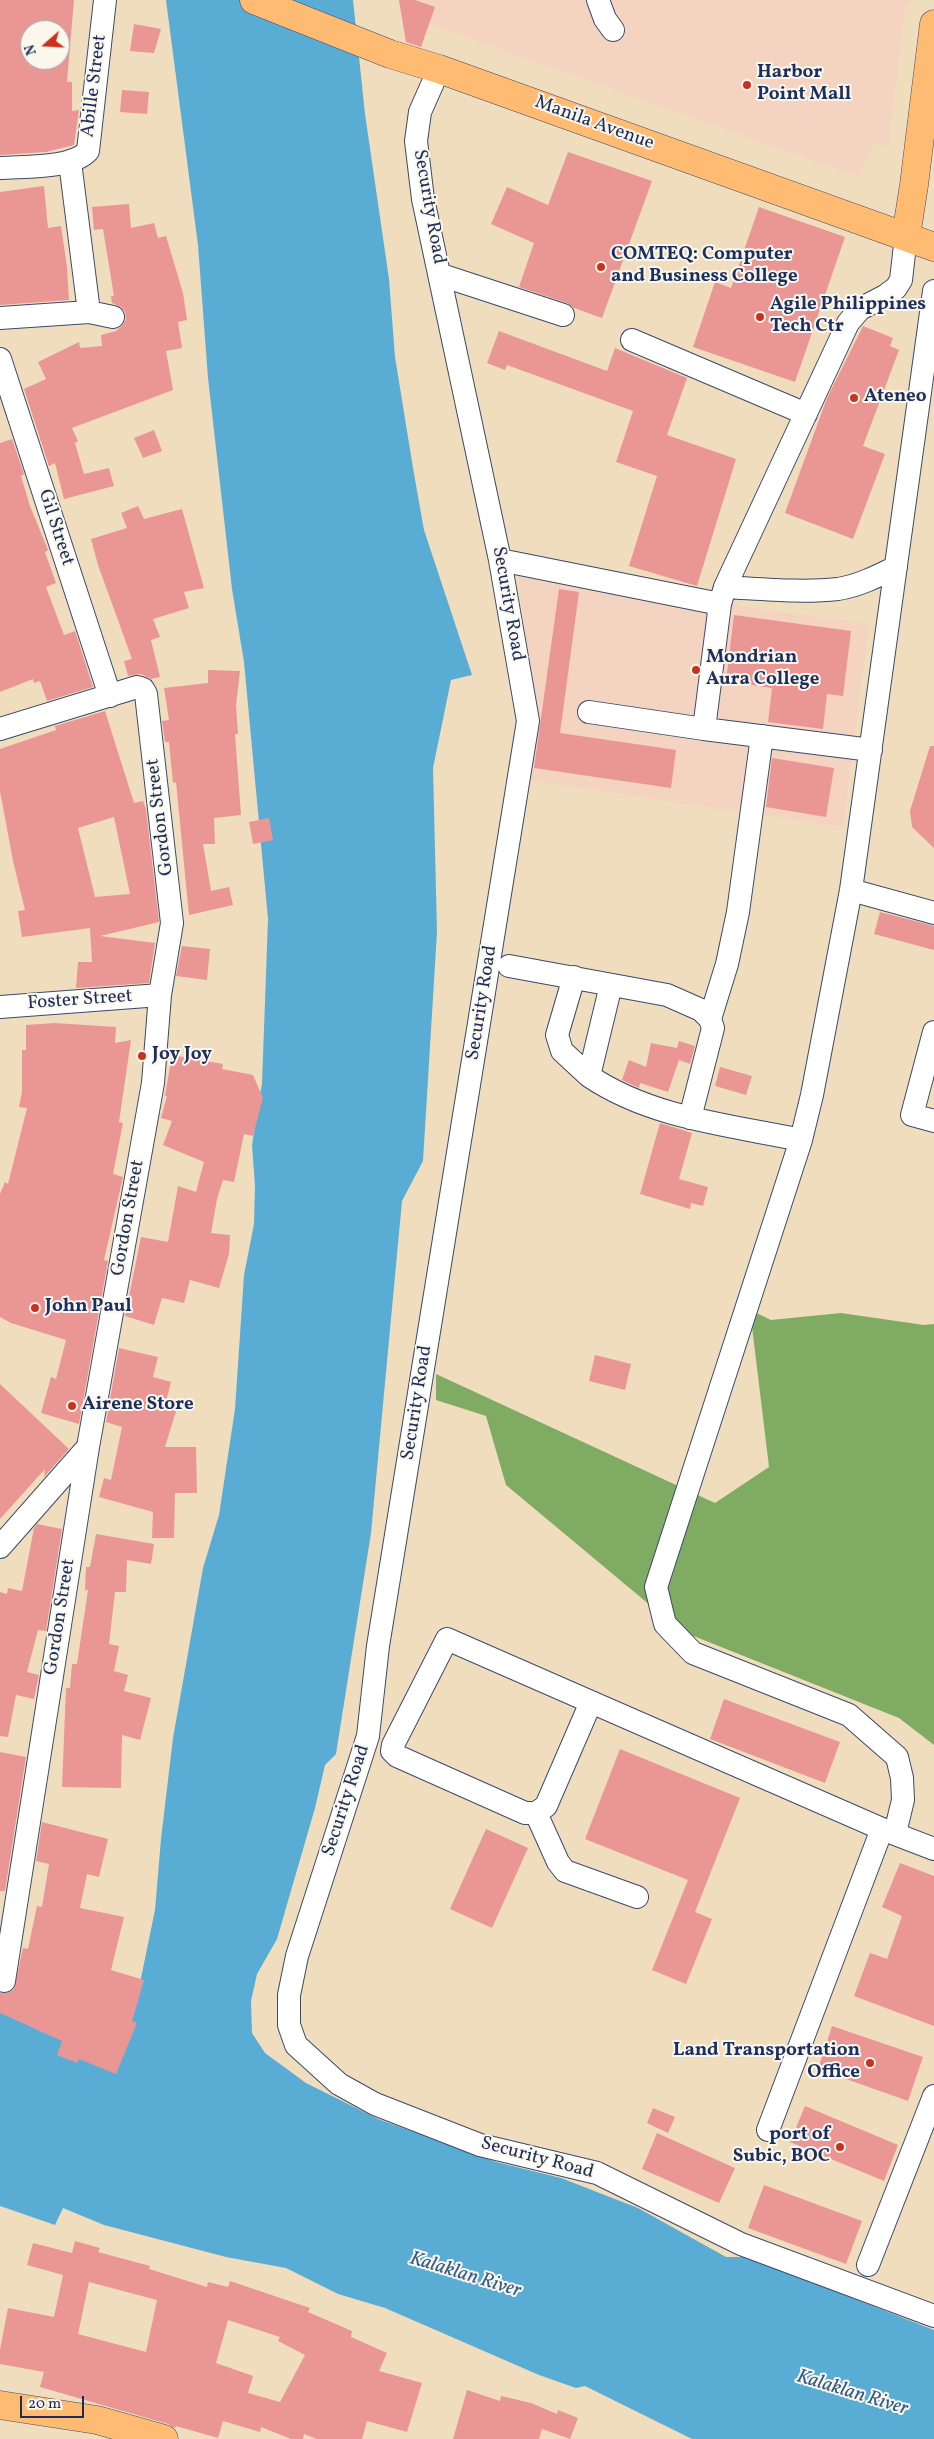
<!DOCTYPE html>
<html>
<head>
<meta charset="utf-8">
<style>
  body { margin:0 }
  #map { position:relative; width:934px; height:2439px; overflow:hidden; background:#f0ddbd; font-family:Vollkorn,serif }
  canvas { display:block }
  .north { position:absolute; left:20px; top:20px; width:50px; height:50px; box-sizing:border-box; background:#fbf7ec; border:1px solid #a1a7b3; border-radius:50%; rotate:251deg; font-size:14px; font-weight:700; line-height:20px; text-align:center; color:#1b2f5e }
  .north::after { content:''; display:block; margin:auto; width:18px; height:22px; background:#c8321e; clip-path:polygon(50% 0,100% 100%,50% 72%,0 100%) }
  .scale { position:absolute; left:20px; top:2396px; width:64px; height:22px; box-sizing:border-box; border:2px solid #1b2f5e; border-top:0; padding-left:6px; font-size:15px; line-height:18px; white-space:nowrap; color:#1b2f5e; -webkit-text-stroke:4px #fbf7ec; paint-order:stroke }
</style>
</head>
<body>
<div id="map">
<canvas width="934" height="2439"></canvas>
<div class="north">N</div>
<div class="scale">20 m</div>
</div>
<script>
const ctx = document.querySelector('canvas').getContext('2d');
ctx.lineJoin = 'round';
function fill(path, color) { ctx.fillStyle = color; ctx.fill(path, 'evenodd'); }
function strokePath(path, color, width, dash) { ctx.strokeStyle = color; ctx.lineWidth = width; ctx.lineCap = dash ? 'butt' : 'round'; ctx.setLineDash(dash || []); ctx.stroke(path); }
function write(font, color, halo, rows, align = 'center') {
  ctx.font = font + ' Vollkorn,serif'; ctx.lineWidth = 4; ctx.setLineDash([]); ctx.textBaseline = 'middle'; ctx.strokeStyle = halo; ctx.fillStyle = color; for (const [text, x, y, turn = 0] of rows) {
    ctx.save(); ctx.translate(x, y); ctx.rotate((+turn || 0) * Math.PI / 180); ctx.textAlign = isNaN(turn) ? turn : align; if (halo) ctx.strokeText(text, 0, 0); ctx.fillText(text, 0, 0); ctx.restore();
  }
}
const built = new Path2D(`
  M 398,0 L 912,0 L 905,10 L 888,146 L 873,144 L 859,177 L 401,14 Z
  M 518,575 L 869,624 L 843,827 L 526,780 L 535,716 Z`);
const forest = new Path2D(`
  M 750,1310 L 771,1320 L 841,1313 L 924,1325 L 934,1324 L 934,1745 L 899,1718 L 681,1631 L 506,1485 L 486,1416 L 436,1400 L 436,1374 L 715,1503 L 769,1467 Z`);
const water = new Path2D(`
  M 166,0 L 353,0 L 365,114 L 389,279 L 395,357 L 413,468 L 424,530 L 472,675 L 451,680 L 433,768 L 437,932 L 423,1161 L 402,1201 L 371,1533 L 336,1754 L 325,1765 L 315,1808 L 277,1939 L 257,1974 L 251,2001 L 252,2033 L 265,2053 L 306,2083 L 378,2119 L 496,2162 L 561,2178 L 638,2208 L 726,2257 L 747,2257 L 934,2330 L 934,2439 L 692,2439 L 585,2386 L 576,2388 L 539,2375 L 385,2308 L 338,2294 L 286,2268 L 226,2257 L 104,2225 L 63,2208 L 55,2225 L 0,2206 L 0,2005 L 127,2026 L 141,1978 L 155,1910 L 161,1839 L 173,1738 L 203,1568 L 219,1515 L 235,1409 L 244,1275 L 254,1224 L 255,1185 L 252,1145 L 262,1083 L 268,919 L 244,662 L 232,589 L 208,378 L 198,245 Z`);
const building = new Path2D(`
  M 0,0 L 74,0 L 67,82 L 72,82 L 72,111 L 79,110 L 74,145 L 46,152 L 0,155 ZM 30,30 L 60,30 L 60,60 L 30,60 Z
  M 399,0 L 415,0 L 435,7 L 421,47 L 406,42 Z
  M 134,24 L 161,29 L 154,53 L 130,51 Z
  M 122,90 L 149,92 L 147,114 L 120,112 Z
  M 568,152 L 652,181 L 602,318 L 574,308 L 567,303 L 519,287 L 534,243 L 491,224 L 507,187 L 548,205 Z
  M 44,186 L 48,228 L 61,226 L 67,267 L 69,300 L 0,305 L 0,192 Z
  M 129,204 L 131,228 L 154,223 L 158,238 L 166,236 L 183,293 L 187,320 L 178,322 L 182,348 L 166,351 L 173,390 L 72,428 L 78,441 L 75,443 L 84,474 L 109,468 L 114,486 L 64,499 L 55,463 L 49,466 L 24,389 L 46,379 L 38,362 L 79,342 L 80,348 L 102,346 L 101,335 L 116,331 L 123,325 L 126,319 L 125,312 L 121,307 L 112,303 L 111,296 L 114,296 L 103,229 L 94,230 L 92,207 Z
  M 759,207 L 845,237 L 795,382 L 693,347 L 715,282 L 731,288 Z
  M 863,326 L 893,338 L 890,346 L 899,350 L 863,446 L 885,454 L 853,539 L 785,513 L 827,398 Z
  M 499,331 L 607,371 L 615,348 L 687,378 L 667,435 L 736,459 L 697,586 L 629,566 L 657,476 L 616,462 L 633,411 L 507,365 L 505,370 L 487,363 Z
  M 154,430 L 162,451 L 143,458 L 134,438 Z
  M 12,439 L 24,474 L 21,476 L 30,506 L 48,550 L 45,552 L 56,583 L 46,587 L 64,635 L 75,631 L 93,687 L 47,701 L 40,681 L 34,683 L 33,679 L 0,692 L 0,443 Z
  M 138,506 L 144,519 L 182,509 L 204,588 L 184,592 L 189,608 L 153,619 L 160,637 L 151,640 L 160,677 L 151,679 L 141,674 L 128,676 L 124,661 L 132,659 L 98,565 L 91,539 L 127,528 L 121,513 Z
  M 559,589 L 579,592 L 560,733 L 676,750 L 671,788 L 534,768 Z
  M 734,615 L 851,631 L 843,696 L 827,694 L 823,729 L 768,722 L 772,688 L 726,681 Z
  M 208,670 L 240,671 L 236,705 L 238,734 L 235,734 L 241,815 L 214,818 L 215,844 L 203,844 L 211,891 L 229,887 L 233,905 L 189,915 L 176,782 L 173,783 L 169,742 L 165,742 L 162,721 L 169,720 L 164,688 L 208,683 Z
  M 105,711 L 134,803 L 143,801 L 146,809 L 159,922 L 100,936 L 155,943 L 149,983 L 76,988 L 78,962 L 92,962 L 90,928 L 22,937 L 18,911 L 25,910 L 13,861 L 0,791 L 0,749 L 56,730 L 55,726 ZM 114,817 L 130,894 L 95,897 L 78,828 Z
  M 930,746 L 934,746 L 934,848 L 912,827 L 910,811 Z
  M 772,758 L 834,768 L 826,817 L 766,807 Z
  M 269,818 L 273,840 L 253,844 L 249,822 Z
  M 880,912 L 934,926 L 934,950 L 874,934 Z
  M 182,946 L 210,949 L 207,980 L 176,976 Z
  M 55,1023 L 116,1027 L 115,1043 L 131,1040 L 119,1122 L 123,1123 L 113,1174 L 123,1177 L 104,1260 L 108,1261 L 79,1424 L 41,1413 L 51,1377 L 56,1379 L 66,1340 L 11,1323 L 0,1317 L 0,1194 L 5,1182 L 8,1184 L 27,1108 L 19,1107 L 22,1092 L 22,1050 L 26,1050 L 26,1025 Z
  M 679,1041 L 695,1046 L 690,1064 L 679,1060 L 668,1092 L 640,1083 L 639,1088 L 622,1080 L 629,1060 L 646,1067 L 651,1043 L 677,1048 Z
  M 172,1055 L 223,1064 L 222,1069 L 253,1075 L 263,1098 L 253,1136 L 244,1134 L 234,1182 L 223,1180 L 217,1199 L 211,1233 L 230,1235 L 229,1254 L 219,1288 L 190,1280 L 184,1303 L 162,1298 L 154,1325 L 125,1316 L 141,1237 L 168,1242 L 178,1186 L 196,1192 L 204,1162 L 163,1145 L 172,1121 L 161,1118 L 167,1096 L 165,1096 Z
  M 720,1067 L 752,1076 L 746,1095 L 715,1086 Z
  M 660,1123 L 692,1133 L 679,1179 L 708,1187 L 703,1206 L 691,1203 L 690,1209 L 640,1194 Z
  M 119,1348 L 158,1357 L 153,1377 L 171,1382 L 165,1405 L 177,1408 L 165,1447 L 196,1447 L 197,1493 L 175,1493 L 174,1538 L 152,1538 L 153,1512 L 99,1497 L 104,1478 L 111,1480 L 122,1427 L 106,1422 Z
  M 595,1355 L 631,1364 L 625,1390 L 589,1381 Z
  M 0,1384 L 69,1449 L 44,1477 L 45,1469 L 0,1519 Z
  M 37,1524 L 62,1529 L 46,1631 L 38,1630 L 27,1672 L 39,1675 L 34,1699 L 16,1695 L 8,1737 L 0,1736 L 0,1592 L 7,1594 L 8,1588 L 22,1591 L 34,1528 Z
  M 96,1534 L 154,1544 L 151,1564 L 127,1560 L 126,1592 L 115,1592 L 109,1644 L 119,1646 L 114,1671 L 128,1675 L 124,1691 L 151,1698 L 140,1740 L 122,1735 L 121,1788 L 62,1787 L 66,1688 L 70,1688 L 72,1664 L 77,1664 L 88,1590 L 85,1590 L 86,1567 L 90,1567 Z
  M 724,1699 L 840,1742 L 825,1783 L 710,1739 Z
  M 620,1749 L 740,1798 L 695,1912 L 712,1919 L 686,1984 L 652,1970 L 688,1880 L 585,1839 Z
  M 0,1752 L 26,1757 L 5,1891 L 0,1891 Z
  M 42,1822 L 108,1839 L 99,1877 L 87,1874 L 80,1908 L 124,1917 L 111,1970 L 144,1980 L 132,2021 L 137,2023 L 116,2074 L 79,2059 L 77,2063 L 57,2055 L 62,2041 L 0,2013 L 0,1993 L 8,1993 L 14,1989 L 23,1948 L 28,1949 L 37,1906 L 42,1907 L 49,1864 L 36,1861 Z
  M 486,1829 L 528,1848 L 492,1928 L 450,1909 Z
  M 900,1863 L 934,1876 L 934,2026 L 854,1996 L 870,1953 L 887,1959 L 902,1916 L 882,1907 Z
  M 832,2026 L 923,2057 L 908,2101 L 818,2069 Z
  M 805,2106 L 898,2145 L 884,2181 L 790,2142 Z
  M 653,2108 L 675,2117 L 668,2133 L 647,2123 Z
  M 657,2133 L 735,2168 L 719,2203 L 642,2169 Z
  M 764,2185 L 862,2221 L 846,2264 L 748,2228 Z
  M 75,2241 L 100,2248 L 98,2252 L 150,2266 L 149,2269 L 207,2287 L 208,2282 L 228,2287 L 230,2281 L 310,2308 L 308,2312 L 352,2331 L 351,2337 L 387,2353 L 379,2371 L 422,2383 L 407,2432 L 367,2421 L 362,2439 L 317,2439 L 304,2434 L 303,2439 L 291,2439 L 261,2427 L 260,2432 L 223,2421 L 218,2438 L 176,2426 L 175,2428 L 168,2424 L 40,2387 L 44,2372 L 0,2364 L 0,2350 L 8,2308 L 54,2317 L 63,2275 L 27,2265 L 33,2243 L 72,2253 ZM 89,2282 L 157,2300 L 146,2352 L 78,2334 ZM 228,2320 L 280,2337 L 278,2341 L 305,2355 L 280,2402 L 248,2393 L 253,2376 L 216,2363 Z
  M 467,2390 L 500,2401 L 501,2396 L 531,2403 L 557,2414 L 558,2410 L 578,2418 L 570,2439 L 542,2429 L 539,2439 L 453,2439 Z`);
const minor = new Path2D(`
  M 598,0 L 605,19 L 613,30
  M 439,69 L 420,112 L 416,141 L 423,199 L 500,560 L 528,721 L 378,1646 L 368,1736 L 297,1956 L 289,1995 L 289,2025 L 296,2045 L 339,2084 L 375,2104 L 480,2145 L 597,2173 L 741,2244 L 934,2316
  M 70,162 L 89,312
  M 0,168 C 25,166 71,169 88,151 L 105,0
  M 441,275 L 563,315
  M 0,318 L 89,312 L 113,317
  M 632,340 L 806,414
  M 0,359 L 110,696
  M 500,560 L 720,604
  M 725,587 C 763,589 801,593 838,589 C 858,586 878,576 896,567
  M 589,712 L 704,729
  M 0,729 L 137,687 L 143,689 L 146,694 L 172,923 L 160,995 L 153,1083 L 88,1447 L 4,1981
  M 871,750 L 704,729 L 720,604 L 725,587 L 848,323 L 860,309 L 885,296 L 896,288 L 901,280 L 906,236
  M 851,890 L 934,913
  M 509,966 L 667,995 L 701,1010 L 710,1019 L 713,1028 L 690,1118
  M 574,977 L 557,1035 L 562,1051 L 589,1076
  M 611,985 L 589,1076 C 651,1118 729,1125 801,1140 L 812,1095 L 851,890 L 934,291
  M 0,1007 L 160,995
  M 710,1019 L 727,964 L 738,912 L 762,736
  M 934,1032 L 912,1115 L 934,1121
  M 801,1140 L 656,1587 L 665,1624 L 693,1653 L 849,1715 L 897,1757 L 902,1778 L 903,1800 L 895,1833
  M 0,1547 L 88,1447
  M 591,1702 L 447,1639 L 393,1745 L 392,1751 L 397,1756 L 525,1813 L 536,1813 L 546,1806 L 591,1702 L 882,1829 L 934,1849
  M 536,1813 L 558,1862 L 565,1871 L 637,1897
  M 768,2130 L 882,1829
  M 868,2265 L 934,2096`);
const major = new Path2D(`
  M 254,0 L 390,54 L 439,69 L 934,247
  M 906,236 L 914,185 L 934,24
  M 0,2405 L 97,2420 L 164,2439`);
const markers = [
  [747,85,5,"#c8321e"],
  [601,267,5,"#c8321e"],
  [760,317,5,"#c8321e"],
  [854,398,5,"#c8321e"],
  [696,670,5,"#c8321e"],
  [142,1056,5,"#c8321e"],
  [35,1308,5,"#c8321e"],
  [72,1406,5,"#c8321e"],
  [870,2063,5,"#c8321e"],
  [840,2147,5,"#c8321e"]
];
const poiNames = [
  ["Harbor",757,74],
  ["Point Mall",757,96],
  ["COMTEQ: Computer",611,256],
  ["and Business College",611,278],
  ["Agile Philippines",770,306],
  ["Tech Ctr",770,328],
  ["Ateneo",864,398],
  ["Mondrian",706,659],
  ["Aura College",706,681],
  ["Joy Joy",152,1056],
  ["John Paul",45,1308],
  ["Airene Store",82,1406],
  ["Land Transportation",860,2052,"right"],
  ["Office",860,2074,"right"],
  ["port of",830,2136,"right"],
  ["Subic, BOC",830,2158,"right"]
];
const streetNames = [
  ["Abille Street",95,86,-83],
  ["Manila Avenue",594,124,20],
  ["Security Road",428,207,80],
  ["Gil Street",55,528,72],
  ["Security Road",507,604,80],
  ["Gordon Street",161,817,-97],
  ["Foster Street",80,1001,-4],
  ["Security Road",483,1003,-81],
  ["Gordon Street",129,1218,-80],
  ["Security Road",418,1403,-81],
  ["Gordon Street",61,1617,-81],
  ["Security Road",347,1801,-72],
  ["Security Road",537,2159,15]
];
const waterNames = [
  ["Kalaklan River",465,2276,17],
  ["Kalaklan River",852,2394,17]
];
fill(built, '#f4d3c0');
fill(forest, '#80ab62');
fill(water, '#59add5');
fill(building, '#ea9695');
strokePath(minor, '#3b496c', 24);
strokePath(major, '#3b496c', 29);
strokePath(minor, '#fff', 22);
strokePath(major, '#ffbb71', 28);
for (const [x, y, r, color] of markers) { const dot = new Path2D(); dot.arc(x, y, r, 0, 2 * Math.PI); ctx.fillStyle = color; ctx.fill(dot); strokePath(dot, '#fbf7ec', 2); }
write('bold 19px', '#1b2f5e', '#fbf7ec', poiNames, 'left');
write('19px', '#1b2f5e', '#fbf7ec', streetNames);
write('italic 20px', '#315b88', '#fbf7ec', waterNames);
</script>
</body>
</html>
